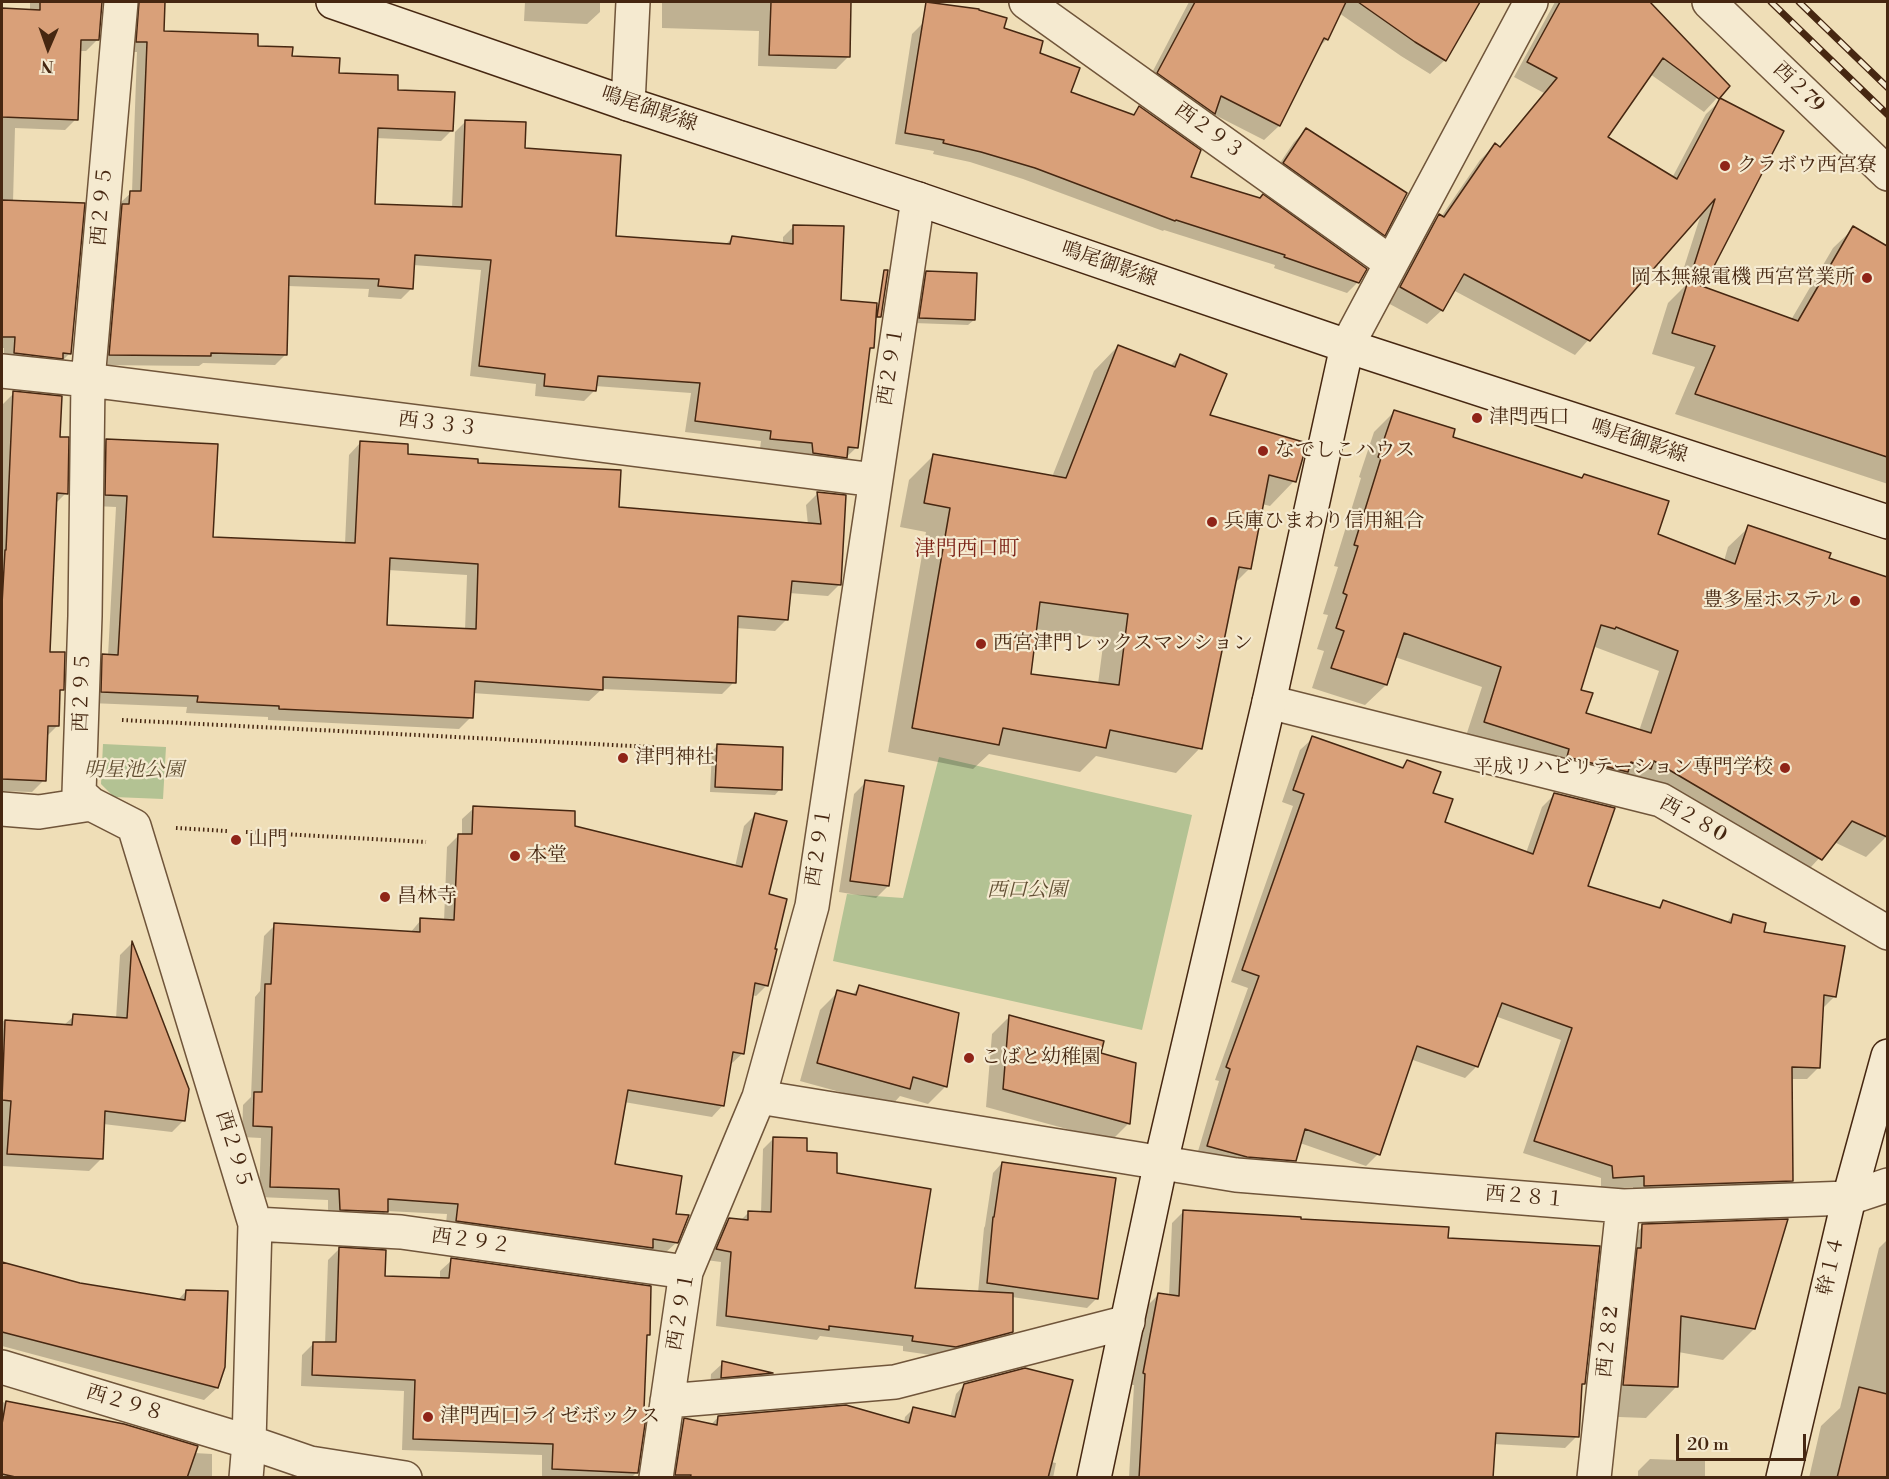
<!DOCTYPE html>
<html>
<head>
<meta charset="utf-8">
<style>
  body { margin:0 }
  #map { position:relative; width:1889px; height:1479px; overflow:hidden; background:#efdeb7; font-family:"Libre Bodoni",serif }
  canvas { display:block }
  .frame { position:absolute; inset:0; border:3px solid #462711; pointer-events:none }
  .north { position:absolute; left:18px; top:18px; width:60px; height:60px; -webkit-text-stroke:4px #f5ead0; paint-order:stroke; rotate:182deg; font-size:16px; font-weight:700; line-height:24px; text-align:center; color:#462711 }
  .north::after { content:''; display:block; margin:auto; width:21px; height:27px; background:#462711; clip-path:polygon(50% 0,100% 100%,50% 72%,0 100%) }
  .scale { position:absolute; left:1676px; top:1434px; width:130px; height:27px; box-sizing:border-box; border:3px solid #462711; border-top:0; padding-left:8px; font-size:18px; line-height:21px; white-space:nowrap; color:#462711; -webkit-text-stroke:4px #f5ead0; paint-order:stroke }
</style>
</head>
<body>
<div id="map">
<canvas width="1889" height="1479"></canvas>
<div class="frame"></div>
<div class="north">N</div>
<div class="scale">20 m</div>
</div>
<script>
const ctx = document.querySelector('canvas').getContext('2d');
ctx.lineJoin = 'round';
function fill(path, color) { ctx.fillStyle = color; ctx.fill(path, 'evenodd'); }
function strokePath(path, color, width, dash) { ctx.strokeStyle = color; ctx.lineWidth = width; ctx.lineCap = dash ? 'butt' : 'round'; ctx.setLineDash(dash || []); ctx.stroke(path); }
function write(font, color, halo, rows, align = 'center') {
  ctx.font = font + ' "Libre Bodoni","Noto Serif JP",serif'; ctx.lineWidth = 4.5; ctx.setLineDash([]); ctx.textBaseline = 'middle'; ctx.strokeStyle = halo; ctx.fillStyle = color; for (const [text, x, y, turn = 0] of rows) {
    ctx.save(); ctx.translate(x, y); ctx.rotate((+turn || 0) * Math.PI / 180); ctx.textAlign = isNaN(turn) ? turn : align; if (halo) ctx.strokeText(text, 0, 0); ctx.fillText(text, 0, 0); ctx.restore();
  }
}
const green = new Path2D(`
  M 103,744 L 166,747 L 163,799 L 114,797 L 101,784 Z
  M 939,757 L 1192,815 L 1142,1030 L 833,961 L 847,894 L 903,898 Z`);
const shadow = new Path2D(`
  M 30,2 L 101,2 L 97,40 L 86,51 L 79,51 L 76,119 L 65,130 L 15,128 L 13,202 L 70,353 L 59,364 L 4,364 L 4,348 L 2,348 L 2,10 L 30,11 Z
  M 129,2 L 164,2 L 163,32 L 256,47 L 396,91 L 452,130 L 441,141 L 376,138 L 374,206 L 452,208 L 455,132 L 466,121 L 523,149 L 614,237 L 724,246 L 732,238 L 783,244 L 783,237 L 794,226 L 840,301 L 872,348 L 868,352 L 857,447 L 836,467 L 803,463 L 802,453 L 760,449 L 761,441 L 685,432 L 691,393 L 595,386 L 594,391 L 584,401 L 535,396 L 536,384 L 470,376 L 481,270 L 413,265 L 412,288 L 401,299 L 368,297 L 369,289 L 288,286 L 285,355 L 275,365 L 203,363 L 199,366 L 99,365 L 120,203 L 132,192 L 137,52 L 127,52 Z
  M 525,2 L 600,2 L 600,12 L 587,24 L 524,21 Z
  M 662,2 L 850,2 L 848,57 L 836,69 L 758,66 L 759,31 L 662,28 Z
  M 1189,2 L 1478,2 L 1445,60 L 1430,74 L 1401,56 L 1339,13 L 1327,39 L 1317,49 L 1279,126 L 1264,140 L 1213,114 L 1199,127 L 1144,88 Z
  M 1555,2 L 1647,2 L 1728,86 L 1704,112 L 1650,74 L 1606,137 L 1672,178 L 1706,114 L 1721,100 L 1782,132 L 1710,271 L 1696,285 L 1791,320 L 1833,248 L 1854,228 L 1888,248 L 1888,484 L 1675,414 L 1695,367 L 1652,354 L 1668,303 L 1688,283 L 1680,280 L 1702,211 L 1575,355 L 1453,290 L 1442,310 L 1427,324 L 1386,302 L 1425,230 L 1439,216 L 1441,217 L 1480,160 L 1495,145 L 1498,148 L 1544,93 L 1514,77 Z
  M 923,23 L 1038,54 L 1069,93 L 1131,116 L 1139,108 L 1189,178 L 1358,282 L 1347,293 L 1274,268 L 1275,265 L 1164,230 L 1163,231 L 1023,179 L 970,162 L 933,154 L 934,151 L 895,144 L 912,34 Z
  M 1306,130 L 1384,235 L 1372,246 L 1272,175 L 1294,142 Z
  M 927,273 L 974,320 L 968,325 L 914,323 L 921,278 Z
  M 1118,346 L 1170,366 L 1180,356 L 1208,416 L 1294,481 L 1270,506 L 1262,504 L 1250,568 L 1234,584 L 1200,748 L 1176,773 L 1096,756 L 1080,772 L 989,754 L 973,769 L 888,752 L 926,532 L 900,527 L 909,480 L 934,455 L 1052,477 L 1094,371 ZM 1035,629 L 1104,638 L 1098,684 L 1029,675 Z
  M 14,393 L 59,438 L 66,493 L 55,504 L 49,653 L 62,689 L 58,693 L 57,726 L 46,737 L 44,780 L 32,792 L 2,791 L 2,405 Z
  M 1394,412 L 1656,535 L 1724,561 L 1728,547 L 1749,527 L 1827,559 L 1888,579 L 1888,723 L 1886,729 L 1888,730 L 1888,770 L 1884,775 L 1888,778 L 1887,836 L 1866,857 L 1834,842 L 1800,879 L 1636,782 L 1464,742 L 1482,687 L 1395,657 L 1386,685 L 1365,705 L 1312,688 L 1324,651 L 1317,649 L 1328,615 L 1323,614 L 1338,567 L 1334,566 L 1361,478 L 1359,477 L 1374,432 ZM 1595,647 L 1659,671 L 1639,731 L 1584,714 L 1579,691 Z
  M 107,440 L 212,538 L 345,544 L 349,455 L 360,443 L 406,456 L 476,464 L 618,508 L 808,525 L 806,505 L 818,493 L 840,584 L 828,596 L 789,593 L 787,619 L 775,631 L 736,628 L 734,682 L 722,694 L 602,689 L 589,701 L 472,693 L 471,717 L 459,729 L 268,720 L 268,717 L 186,713 L 187,707 L 90,703 L 91,667 L 103,656 L 108,656 L 116,507 L 94,506 L 95,452 ZM 388,570 L 467,575 L 465,630 L 385,626 Z
  M 1313,738 L 1400,769 L 1407,761 L 1431,794 L 1443,823 L 1526,853 L 1542,807 L 1555,794 L 1586,887 L 1656,909 L 1663,902 L 1726,923 L 1733,915 L 1762,933 L 1835,996 L 1822,1009 L 1819,1067 L 1807,1079 L 1791,1079 L 1791,1181 L 1779,1193 L 1633,1198 L 1633,1187 L 1601,1190 L 1601,1178 L 1523,1153 L 1561,1040 L 1495,1016 L 1477,1066 L 1465,1078 L 1410,1059 L 1378,1154 L 1366,1166 L 1300,1143 L 1295,1160 L 1282,1172 L 1196,1158 L 1219,1081 L 1215,1080 L 1248,988 L 1231,982 L 1293,806 L 1282,802 L 1300,750 Z
  M 717,746 L 780,789 L 775,795 L 710,792 L 712,751 Z
  M 866,782 L 888,886 L 876,898 L 839,892 L 854,794 Z
  M 474,808 L 573,828 L 735,867 L 744,826 L 756,814 L 768,895 L 767,985 L 756,996 L 752,995 L 743,1053 L 730,1065 L 723,1105 L 712,1117 L 624,1102 L 614,1166 L 674,1215 L 677,1242 L 665,1253 L 445,1232 L 447,1214 L 386,1211 L 375,1223 L 328,1214 L 328,1200 L 259,1197 L 261,1138 L 242,1137 L 243,1105 L 251,1097 L 255,997 L 260,991 L 264,936 L 275,925 L 410,933 L 421,920 L 444,921 L 447,847 L 459,835 L 462,835 L 462,819 Z
  M 131,944 L 188,1089 L 184,1120 L 172,1132 L 103,1124 L 101,1159 L 89,1171 L 2,1166 L 2,1021 L 64,1025 L 74,1016 L 116,1019 L 120,955 Z
  M 860,987 L 946,1086 L 928,1104 L 900,1096 L 891,1106 L 800,1081 L 820,1010 L 838,992 L 851,996 Z
  M 1010,1016 L 1099,1054 L 1135,1064 L 1128,1124 L 1111,1141 L 986,1107 L 992,1034 Z
  M 774,1138 L 805,1153 L 835,1174 L 913,1289 L 978,1293 L 984,1228 L 985,1226 L 993,1173 L 1002,1163 L 1097,1298 L 1087,1308 L 1012,1297 L 1011,1332 L 1000,1343 L 945,1357 L 903,1351 L 903,1346 L 820,1336 L 817,1340 L 716,1326 L 721,1262 L 706,1260 L 718,1231 L 729,1220 L 740,1221 L 749,1212 L 761,1213 L 763,1149 Z
  M 1184,1211 L 1299,1221 L 1447,1239 L 1584,1383 L 1580,1387 L 1577,1436 L 1565,1448 L 1493,1444 L 1492,1478 L 1129,1478 L 1134,1385 L 1132,1385 L 1147,1306 L 1159,1294 L 1169,1296 L 1172,1223 Z
  M 1643,1226 L 1754,1329 L 1723,1360 L 1678,1352 L 1677,1386 L 1646,1418 L 1592,1416 L 1612,1257 Z
  M 1888,1239 L 1888,1478 L 1809,1478 L 1821,1426 L 1840,1408 L 1879,1248 Z
  M 339,1249 L 384,1277 L 440,1279 L 440,1271 L 452,1260 L 648,1335 L 645,1338 L 636,1473 L 631,1478 L 542,1478 L 542,1455 L 402,1450 L 404,1391 L 301,1386 L 302,1355 L 314,1343 L 325,1344 L 328,1260 Z
  M 2,1264 L 80,1285 L 177,1301 L 186,1291 L 224,1367 L 217,1388 L 204,1400 L 2,1346 Z
  M 723,1363 L 770,1374 L 760,1385 L 710,1389 L 711,1374 Z
  M 964,1385 L 1051,1462 L 1056,1463 L 1053,1478 L 669,1478 L 676,1428 L 684,1420 L 710,1426 L 718,1417 L 904,1423 L 905,1417 L 913,1409 L 950,1418 L 956,1394 Z
  M 2,1402 L 123,1425 L 194,1453 L 212,1454 L 212,1478 L 2,1478 Z
  M 1650,1459 L 1705,1461 L 1705,1478 L 1638,1478 L 1638,1471 Z`);
const building = new Path2D(`
  M 40,2 L 102,2 L 99,40 L 81,40 L 78,120 L 2,117 L 2,8 L 40,10 Z
  M 139,2 L 165,2 L 164,31 L 258,34 L 258,46 L 293,47 L 292,56 L 340,58 L 339,73 L 398,75 L 398,90 L 455,92 L 453,131 L 378,128 L 375,204 L 462,207 L 465,120 L 526,122 L 525,148 L 621,155 L 616,236 L 730,244 L 732,236 L 793,244 L 793,225 L 844,226 L 841,300 L 877,303 L 874,348 L 870,348 L 858,448 L 848,447 L 847,458 L 813,453 L 812,443 L 770,439 L 771,431 L 695,421 L 700,383 L 598,376 L 596,391 L 544,386 L 545,374 L 479,366 L 491,260 L 415,255 L 413,289 L 378,286 L 379,279 L 289,276 L 287,355 L 211,353 L 211,356 L 109,355 L 122,204 L 129,204 L 130,191 L 141,191 L 147,42 L 136,42 Z
  M 771,2 L 851,2 L 850,57 L 769,55 Z
  M 926,2 L 979,9 L 979,10 L 1007,18 L 1004,28 L 1043,41 L 1040,53 L 1080,68 L 1071,92 L 1134,115 L 1139,106 L 1201,150 L 1191,177 L 1260,198 L 1263,194 L 1367,269 L 1359,283 L 1284,257 L 1285,255 L 1176,220 L 1175,221 L 1035,168 L 981,152 L 943,143 L 944,140 L 905,133 Z
  M 1195,2 L 1346,2 L 1328,40 L 1324,38 L 1280,126 L 1221,96 L 1215,114 L 1157,73 Z
  M 1358,2 L 1480,2 L 1446,61 L 1415,42 Z
  M 1560,2 L 1650,2 L 1730,86 L 1719,99 L 1663,58 L 1608,137 L 1677,179 L 1720,98 L 1784,131 L 1711,272 L 1694,265 L 1715,199 L 1590,341 L 1464,274 L 1443,311 L 1400,287 L 1439,214 L 1444,217 L 1495,143 L 1500,147 L 1557,78 L 1527,62 Z
  M 1306,128 L 1407,193 L 1385,236 L 1283,163 Z
  M 2,200 L 85,203 L 71,354 L 63,353 L 63,359 L 14,353 L 15,337 L 2,337 Z
  M 1853,226 L 1887,246 L 1887,457 L 1695,394 L 1715,346 L 1672,333 L 1688,281 L 1798,321 Z
  M 884,270 L 888,270 L 881,317 L 877,317 Z
  M 926,271 L 977,273 L 975,320 L 919,318 Z
  M 1118,345 L 1175,367 L 1180,354 L 1227,374 L 1210,415 L 1307,443 L 1296,482 L 1269,475 L 1251,569 L 1239,567 L 1202,749 L 1110,730 L 1106,748 L 1003,728 L 999,745 L 912,728 L 950,508 L 924,503 L 933,454 L 1066,478 ZM 1040,602 L 1128,614 L 1119,685 L 1031,674 Z
  M 13,391 L 62,396 L 60,437 L 69,437 L 68,494 L 57,493 L 50,652 L 65,652 L 64,690 L 60,690 L 59,726 L 48,726 L 46,781 L 2,779 L 2,604 L 5,550 L 6,550 Z
  M 1394,410 L 1455,429 L 1453,437 L 1582,478 L 1584,474 L 1669,501 L 1658,534 L 1735,564 L 1748,525 L 1831,553 L 1829,558 L 1887,577 L 1887,837 L 1852,821 L 1822,860 L 1654,761 L 1651,769 L 1631,762 L 1628,772 L 1567,757 L 1569,749 L 1484,722 L 1501,667 L 1404,633 L 1387,685 L 1331,668 L 1344,631 L 1336,628 L 1347,595 L 1343,593 L 1358,546 L 1354,545 L 1381,458 L 1378,457 ZM 1601,625 L 1615,629 L 1616,627 L 1678,651 L 1651,733 L 1586,713 L 1593,693 L 1581,690 Z
  M 106,439 L 218,444 L 213,537 L 355,543 L 360,441 L 408,444 L 408,454 L 478,459 L 478,463 L 621,470 L 619,507 L 821,524 L 817,492 L 846,495 L 841,585 L 792,581 L 788,620 L 738,616 L 736,683 L 603,677 L 603,690 L 475,681 L 473,718 L 279,709 L 279,706 L 197,702 L 198,696 L 101,692 L 102,654 L 118,655 L 127,496 L 105,495 ZM 390,558 L 478,564 L 476,629 L 387,625 Z
  M 1312,736 L 1403,768 L 1407,760 L 1441,772 L 1433,793 L 1453,799 L 1445,822 L 1533,854 L 1554,793 L 1615,808 L 1588,886 L 1660,908 L 1663,900 L 1731,923 L 1733,914 L 1766,923 L 1764,932 L 1845,946 L 1836,997 L 1824,995 L 1820,1068 L 1792,1067 L 1793,1181 L 1644,1186 L 1644,1176 L 1613,1178 L 1612,1166 L 1534,1141 L 1572,1028 L 1502,1003 L 1478,1067 L 1417,1046 L 1380,1155 L 1305,1129 L 1296,1161 L 1247,1157 L 1207,1146 L 1230,1069 L 1226,1067 L 1259,976 L 1242,970 L 1304,794 L 1293,790 Z
  M 717,744 L 783,747 L 782,790 L 715,787 Z
  M 865,780 L 904,786 L 889,886 L 850,881 Z
  M 473,806 L 575,811 L 575,826 L 742,867 L 755,813 L 787,821 L 769,894 L 787,899 L 775,949 L 777,949 L 768,986 L 755,983 L 744,1054 L 733,1052 L 724,1106 L 628,1090 L 615,1164 L 682,1176 L 676,1214 L 689,1215 L 678,1243 L 653,1239 L 653,1248 L 456,1221 L 458,1204 L 388,1199 L 388,1212 L 340,1210 L 339,1189 L 270,1187 L 272,1127 L 253,1126 L 254,1092 L 262,1092 L 265,984 L 271,984 L 274,923 L 420,932 L 420,918 L 454,920 L 458,834 L 472,834 Z
  M 132,941 L 189,1089 L 185,1121 L 105,1111 L 103,1159 L 7,1154 L 11,1101 L 2,1100 L 5,1020 L 72,1025 L 73,1014 L 127,1018 Z
  M 859,985 L 959,1013 L 947,1087 L 913,1077 L 910,1089 L 817,1063 L 837,990 L 856,995 Z
  M 1009,1015 L 1104,1041 L 1101,1053 L 1136,1063 L 1130,1124 L 1003,1089 Z
  M 773,1137 L 807,1138 L 807,1151 L 837,1153 L 837,1173 L 931,1189 L 915,1288 L 1013,1293 L 1013,1332 L 956,1347 L 912,1341 L 913,1336 L 829,1326 L 829,1330 L 726,1316 L 731,1252 L 716,1249 L 729,1218 L 748,1220 L 748,1211 L 771,1212 Z
  M 1002,1162 L 1116,1178 L 1098,1299 L 987,1283 L 993,1217 L 994,1217 Z
  M 1183,1210 L 1301,1217 L 1301,1219 L 1449,1227 L 1448,1238 L 1600,1246 L 1585,1384 L 1582,1384 L 1579,1437 L 1496,1433 L 1493,1478 L 1139,1478 L 1145,1374 L 1143,1373 L 1158,1293 L 1179,1296 Z
  M 1788,1219 L 1755,1329 L 1681,1316 L 1678,1387 L 1623,1385 L 1637,1248 L 1641,1248 L 1642,1224 Z
  M 339,1247 L 386,1250 L 385,1276 L 449,1278 L 451,1258 L 651,1286 L 650,1335 L 647,1335 L 644,1409 L 647,1410 L 638,1473 L 552,1469 L 553,1444 L 413,1439 L 415,1380 L 312,1375 L 313,1342 L 336,1342 Z
  M 2,1262 L 80,1283 L 185,1300 L 186,1290 L 228,1291 L 225,1367 L 218,1388 L 2,1332 Z
  M 722,1361 L 773,1373 L 721,1378 Z
  M 1025,1368 L 1073,1380 L 1048,1478 L 690,1478 L 691,1475 L 675,1475 L 684,1418 L 717,1425 L 718,1416 L 846,1405 L 909,1423 L 913,1407 L 955,1417 L 964,1384 Z
  M 1859,1387 L 1887,1394 L 1887,1478 L 1837,1478 Z
  M 6,1401 L 124,1424 L 198,1446 L 187,1478 L 20,1478 L 2,1474 L 2,1424 Z`);
const path = new Path2D(`
  M 122,720 L 672,748
  M 176,828 L 227,831
  M 246,832 L 426,842`);
const street = new Path2D(`
  M 121,2 L 88,380 L 85,616 L 79,793 L 91,804 L 134,826 L 255,1224 L 249,1442 L 246,1478
  M 1026,2 L 1391,263
  M 1709,2 L 1888,174
  M 628,104 L 633,2
  M 1347,346 L 1531,2
  M 2,371 L 88,380 L 875,480
  M 1269,702 L 1661,800 L 1888,933
  M 2,809 L 39,812 L 91,804
  M 759,1097 L 1236,1175 L 1623,1206 L 1849,1198 L 1888,1185
  M 255,1224 L 401,1232 L 686,1272
  M 2,1367 L 249,1442 L 310,1463 L 405,1478
  M 667,1401 L 895,1382 L 1128,1322
  M 656,1478 L 686,1272 L 759,1097 L 812,906 L 918,199
  M 1594,1478 L 1623,1206`);
const secondary = new Path2D(`
  M 333,2 L 628,104 L 918,199 L 1347,346 L 1888,522
  M 1094,1478 L 1161,1162 L 1269,702 L 1347,346
  M 1783,1478 L 1849,1198 L 1888,1056`);
const rail = new Path2D(`
  M 1771,2 L 1888,115
  M 1799,2 L 1888,88`);
const markers = [
  [1725,166,6,"#8f2418"],
  [1867,278,6,"#8f2418"],
  [1477,418,6,"#8f2418"],
  [1263,451,6,"#8f2418"],
  [1212,522,6,"#8f2418"],
  [1855,601,6,"#8f2418"],
  [981,644,6,"#8f2418"],
  [623,758,6,"#8f2418"],
  [1785,768,6,"#8f2418"],
  [236,840,6,"#8f2418"],
  [515,856,6,"#8f2418"],
  [385,897,6,"#8f2418"],
  [969,1058,6,"#8f2418"],
  [428,1417,6,"#8f2418"]
];
const streetNames = [
  ["西２79",1798,88,44],
  ["鳴尾御影線",649,110,19],
  ["西２９３",1209,132,36],
  ["西２９５",103,206,-85],
  ["鳴尾御影線",1109,265,19],
  ["西２９１",892,366,-81],
  ["西３３３",438,425,7],
  ["鳴尾御影線",1639,442,18],
  ["西２９５",83,692,-88],
  ["西２８0",1693,820,29],
  ["西２９１",820,847,-81],
  ["西２９５",233,1150,73],
  ["西２８１",1525,1198,5],
  ["西２９２",471,1242,8],
  ["幹１４",1832,1266,-77],
  ["西２９１",682,1311,-80],
  ["西２８2",1609,1342,-84],
  ["西２９８",125,1404,17]
];
const poiNames = [
  ["クラボウ西宮寮",1737,166],
  ["岡本無線電機 西宮営業所",1855,278,"right"],
  ["津門西口",1489,418],
  ["なでしこハウス",1275,451],
  ["兵庫ひまわり信用組合",1224,522],
  ["豊多屋ホステル",1843,601,"right"],
  ["西宮津門レックスマンション",993,644],
  ["津門神社",635,758],
  ["平成リハビリテーション専門学校",1773,768,"right"],
  ["山門",248,840],
  ["本堂",527,856],
  ["昌林寺",397,897],
  ["こばと幼稚園",981,1058],
  ["津門西口ライゼボックス",440,1417]
];
const parkNames = [
  ["明星池公園",134,771],
  ["西口公園",1027,891]
];
const neighbourhoodNames = [
  ["津門西口町",967,550]
];
fill(green, '#b3c293');
fill(shadow, '#0003');
fill(building, '#d9a079');
strokePath(building, '#462711', 1.5);
strokePath(street, '#70553a', 36);
strokePath(secondary, '#462711', 36);
strokePath(path, '#462711', 4, [1.5, 3]);
strokePath(street, '#f5ead0', 33);
strokePath(secondary, '#f5ead0', 33);
strokePath(rail, '#462711', 7);
strokePath(rail, '#f5ead0', 4.5, [14]);
for (const [x, y, r, color] of markers) { const dot = new Path2D(); dot.arc(x, y, r, 0, 2 * Math.PI); ctx.fillStyle = color; ctx.fill(dot); strokePath(dot, '#f5ead0', 2); }
write('20px', '#462711', '#f5ead0', streetNames);
write('20px', '#462711', '#f5ead0', poiNames, 'left');
write('italic 20px', '#614e32', '#f5ead0', parkNames);
write('21px', '#7a1f14', '#f5ead0', neighbourhoodNames);
</script>
</body>
</html>
